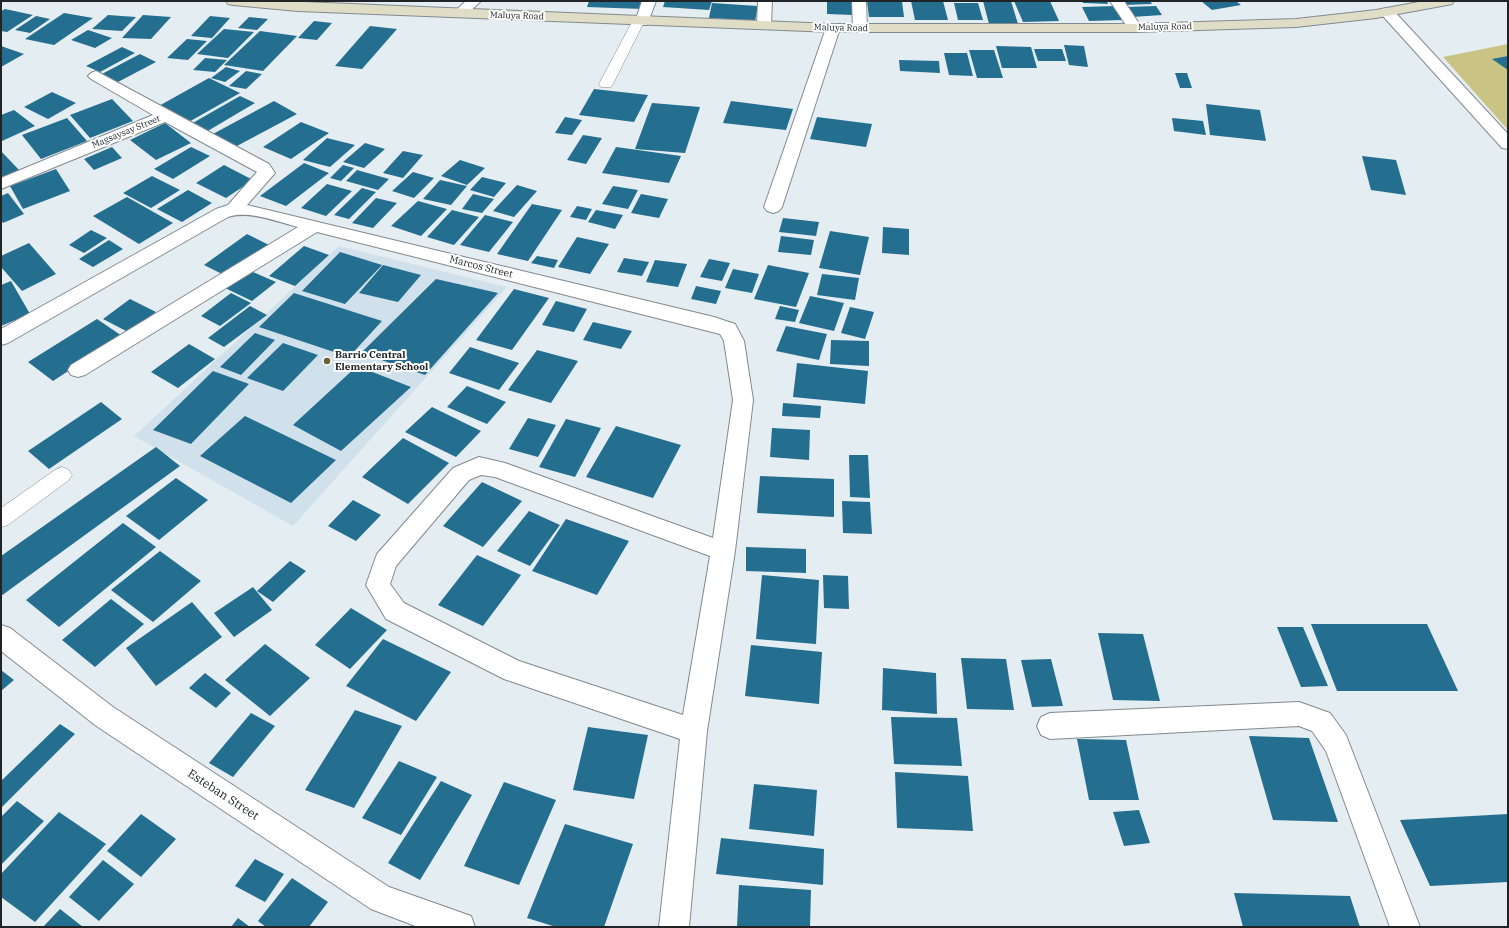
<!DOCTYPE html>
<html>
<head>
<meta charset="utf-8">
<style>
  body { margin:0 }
  #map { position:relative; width:1509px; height:928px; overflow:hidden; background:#e4edf2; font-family:"IBM Plex Serif",serif }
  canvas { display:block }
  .frame { position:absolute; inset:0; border:2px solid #212426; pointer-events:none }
</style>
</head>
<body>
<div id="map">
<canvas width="1509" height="928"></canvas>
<div class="frame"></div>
</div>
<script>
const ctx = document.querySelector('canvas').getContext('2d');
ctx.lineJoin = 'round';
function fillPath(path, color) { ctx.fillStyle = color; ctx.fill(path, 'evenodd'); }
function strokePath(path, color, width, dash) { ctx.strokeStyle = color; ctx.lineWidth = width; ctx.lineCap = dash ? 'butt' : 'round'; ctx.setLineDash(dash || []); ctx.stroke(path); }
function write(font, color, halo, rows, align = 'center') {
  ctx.font = font + ' "IBM Plex Serif",serif'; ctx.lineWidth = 4; ctx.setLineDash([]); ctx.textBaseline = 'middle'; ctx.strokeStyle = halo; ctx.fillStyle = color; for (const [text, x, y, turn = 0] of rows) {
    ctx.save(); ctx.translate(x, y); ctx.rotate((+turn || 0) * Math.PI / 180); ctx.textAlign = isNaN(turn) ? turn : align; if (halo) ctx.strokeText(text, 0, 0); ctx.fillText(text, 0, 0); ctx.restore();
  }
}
const built = new Path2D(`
  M 339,246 L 507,287 L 293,526 L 134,436 Z`);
const green = new Path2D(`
  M 1508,44 L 1508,130 L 1443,57 Z`);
const building = new Path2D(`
  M 589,1 L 645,1 L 643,9 L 587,7 Z
  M 665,1 L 712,1 L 709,10 L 663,7 Z
  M 827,1 L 853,1 L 853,15 L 827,14 Z
  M 867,1 L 902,1 L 904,17 L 869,17 Z
  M 911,1 L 943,1 L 948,20 L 915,20 Z
  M 983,1 L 1011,1 L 1018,24 L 989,24 Z
  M 1014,1 L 1050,1 L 1059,21 L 1023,22 Z
  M 1082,1 L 1107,1 L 1108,4 L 1083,3 Z
  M 1121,1 L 1150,1 L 1152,4 L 1123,5 Z
  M 1201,1 L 1236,1 L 1241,5 L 1212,10 Z
  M 712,3 L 758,6 L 755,21 L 709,18 Z
  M 954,3 L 978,3 L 983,20 L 958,20 Z
  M 1115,6 L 1122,20 L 1089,21 L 1082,7 Z
  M 1156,6 L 1162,15 L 1132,17 L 1126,7 Z
  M 5,9 L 33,15 L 7,32 L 1,31 L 1,11 Z
  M 64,13 L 93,18 L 54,45 L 25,39 Z
  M 108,15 L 136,17 L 122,31 L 92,29 Z
  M 143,15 L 171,17 L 151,39 L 122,38 Z
  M 36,16 L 50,19 L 30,33 L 15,30 Z
  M 210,16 L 230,18 L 212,38 L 191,36 Z
  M 249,17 L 268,19 L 257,30 L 238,28 Z
  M 314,21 L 332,23 L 317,40 L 298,38 Z
  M 370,26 L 397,29 L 362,69 L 335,66 Z
  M 224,29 L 254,32 L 228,58 L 197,54 Z
  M 88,30 L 112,38 L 95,48 L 71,40 Z
  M 260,31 L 297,36 L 263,71 L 224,65 Z
  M 187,39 L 207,41 L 188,60 L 167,58 Z
  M 1064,45 L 1084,46 L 1088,67 L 1069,65 Z
  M 1,46 L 24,54 L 1,67 Z
  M 996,46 L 1031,47 L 1037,68 L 1002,68 Z
  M 122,47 L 135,53 L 100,72 L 86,66 Z
  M 1034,49 L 1062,49 L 1066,61 L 1038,61 Z
  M 969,50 L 994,50 L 1003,78 L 977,78 Z
  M 944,53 L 967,53 L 973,76 L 949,75 Z
  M 140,54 L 156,62 L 116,83 L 100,75 Z
  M 1508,56 L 1508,70 L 1492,59 Z
  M 205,58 L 227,60 L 215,72 L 193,70 Z
  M 899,60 L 939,61 L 940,73 L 900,71 Z
  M 226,67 L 240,71 L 225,82 L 211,78 Z
  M 246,71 L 262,74 L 246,89 L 229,86 Z
  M 1175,73 L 1187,73 L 1192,88 L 1180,88 Z
  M 209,78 L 240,93 L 187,123 L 157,107 Z
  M 594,89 L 648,95 L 634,122 L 579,115 Z
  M 52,92 L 76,103 L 48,119 L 24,107 Z
  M 240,96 L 255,103 L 206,132 L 191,124 Z
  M 112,99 L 133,121 L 90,138 L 70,115 Z
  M 274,101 L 297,114 L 235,147 L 213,134 Z
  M 731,101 L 793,109 L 786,130 L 723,123 Z
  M 652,103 L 700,107 L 685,153 L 635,149 Z
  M 1206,104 L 1260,110 L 1266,141 L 1210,135 Z
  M 14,110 L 35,126 L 2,141 L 1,115 Z
  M 565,117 L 582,120 L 572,135 L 555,133 Z
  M 817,117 L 872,124 L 866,147 L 810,139 Z
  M 67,118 L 87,141 L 41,159 L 22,135 Z
  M 1172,118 L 1203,121 L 1206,135 L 1174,131 Z
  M 301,122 L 329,133 L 291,159 L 263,147 Z
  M 165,123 L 191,143 L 156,160 L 130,140 Z
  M 583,135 L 602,138 L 586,164 L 567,160 Z
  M 327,138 L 355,145 L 330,167 L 303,160 Z
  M 365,143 L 385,149 L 364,168 L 343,162 Z
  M 112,147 L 122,158 L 94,170 L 84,159 Z
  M 191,147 L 210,156 L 173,179 L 154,169 Z
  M 616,147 L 681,156 L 669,183 L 602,173 Z
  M 1,151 L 19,170 L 1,178 Z
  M 403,151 L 423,155 L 403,178 L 383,173 Z
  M 1362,156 L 1396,160 L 1406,195 L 1371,190 Z
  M 460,160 L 485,168 L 467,185 L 441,176 Z
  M 304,163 L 329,173 L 286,206 L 260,196 Z
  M 224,165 L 253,180 L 226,198 L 196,183 Z
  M 343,165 L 354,168 L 341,181 L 330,178 Z
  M 56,169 L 70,191 L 23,209 L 10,186 Z
  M 357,170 L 389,179 L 378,190 L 346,181 Z
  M 413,172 L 434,178 L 414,198 L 392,191 Z
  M 152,176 L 180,190 L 151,208 L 123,193 Z
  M 482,177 L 506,183 L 494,197 L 470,190 Z
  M 440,180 L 467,186 L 451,205 L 423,199 Z
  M 327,184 L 352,191 L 326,216 L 301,208 Z
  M 517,185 L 537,191 L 514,217 L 493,211 Z
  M 613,186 L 638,190 L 628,209 L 602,204 Z
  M 362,188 L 376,192 L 349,219 L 334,215 Z
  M 188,190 L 212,203 L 182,222 L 157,209 Z
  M 8,193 L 24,214 L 3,223 L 1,220 L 1,196 Z
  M 473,194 L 494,199 L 482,213 L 462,209 Z
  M 641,194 L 668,199 L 659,218 L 631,213 Z
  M 127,197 L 173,223 L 139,244 L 93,216 Z
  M 376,198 L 397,203 L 373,228 L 352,223 Z
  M 418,201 L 447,209 L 421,236 L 391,226 Z
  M 532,204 L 562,210 L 528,261 L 497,254 Z
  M 577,206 L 592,209 L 586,220 L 570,217 Z
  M 452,210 L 479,217 L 454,245 L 427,237 Z
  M 596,210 L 623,215 L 615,229 L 588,222 Z
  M 485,215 L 513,222 L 489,252 L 460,245 Z
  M 783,218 L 819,222 L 816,236 L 779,232 Z
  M 883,227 L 909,229 L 909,255 L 882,253 Z
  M 91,230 L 107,238 L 84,253 L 69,245 Z
  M 830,231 L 869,237 L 860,275 L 819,268 Z
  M 247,234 L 269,245 L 226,276 L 204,265 Z
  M 781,236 L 814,240 L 811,255 L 778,252 Z
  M 577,237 L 609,244 L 590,274 L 558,267 Z
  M 109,240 L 123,249 L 93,267 L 79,259 Z
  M 29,243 L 56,274 L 22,291 L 1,267 L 1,256 Z
  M 304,246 L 329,255 L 295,286 L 269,276 Z
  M 340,252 L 382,265 L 345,304 L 302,291 Z
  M 537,256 L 558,260 L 554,268 L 531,263 Z
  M 624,258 L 649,262 L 642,276 L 617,272 Z
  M 709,259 L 730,263 L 722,281 L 700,277 Z
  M 655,260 L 687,264 L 678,287 L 646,282 Z
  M 383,265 L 421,275 L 398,302 L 359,293 Z
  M 768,265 L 809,273 L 796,307 L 754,299 Z
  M 246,269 L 276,282 L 252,301 L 223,287 Z
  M 733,269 L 759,274 L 752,293 L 725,288 Z
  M 822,274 L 859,278 L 855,300 L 817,295 Z
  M 436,279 L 498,293 L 425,375 L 361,353 Z
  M 11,281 L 30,314 L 1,326 L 1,285 Z
  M 696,286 L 721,291 L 716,304 L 691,299 Z
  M 514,289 L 549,298 L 512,350 L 476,340 Z
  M 231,293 L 251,303 L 220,326 L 201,316 Z
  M 294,293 L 382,321 L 349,357 L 259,327 Z
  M 810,296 L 844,303 L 834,331 L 799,323 Z
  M 130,299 L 156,312 L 128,332 L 103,319 Z
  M 556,301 L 587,309 L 574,332 L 542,325 Z
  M 250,306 L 267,315 L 224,347 L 208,338 Z
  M 780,306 L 799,310 L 795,322 L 775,319 Z
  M 850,307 L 874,312 L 865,339 L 841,333 Z
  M 97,319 L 122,336 L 53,381 L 28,362 Z
  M 593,322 L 632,331 L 621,349 L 583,340 Z
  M 786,326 L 827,334 L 819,360 L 776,351 Z
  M 255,333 L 275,340 L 241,375 L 220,367 Z
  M 831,340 L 869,341 L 869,366 L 830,364 Z
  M 283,343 L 318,355 L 283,391 L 247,378 Z
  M 189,344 L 215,359 L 178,388 L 151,372 Z
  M 470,347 L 519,363 L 499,390 L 449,373 Z
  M 537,350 L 578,361 L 551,403 L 508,390 Z
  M 797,363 L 868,371 L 865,404 L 793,397 Z
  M 357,366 L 411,387 L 341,451 L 293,425 Z
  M 213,371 L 249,384 L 191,444 L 153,430 Z
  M 467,386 L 506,402 L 487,424 L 447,407 Z
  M 101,402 L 122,419 L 49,469 L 28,451 Z
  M 783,403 L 821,406 L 820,418 L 782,416 Z
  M 432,407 L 481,431 L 456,457 L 405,432 Z
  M 245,416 L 336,460 L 291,503 L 200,456 Z
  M 528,418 L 556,425 L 538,457 L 509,449 Z
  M 566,419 L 601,428 L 575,477 L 539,467 Z
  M 616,426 L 681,445 L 653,498 L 586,477 Z
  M 772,428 L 810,430 L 809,460 L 770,457 Z
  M 403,438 L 449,463 L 408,504 L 362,477 Z
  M 156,447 L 180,466 L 1,596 L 1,556 Z
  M 849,455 L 868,455 L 870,498 L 850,497 Z
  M 760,476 L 834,479 L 834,517 L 757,513 Z
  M 176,478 L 208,500 L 159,540 L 126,516 Z
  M 482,482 L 522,501 L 483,547 L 443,526 Z
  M 353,500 L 381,515 L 356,541 L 328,526 Z
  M 842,501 L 870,502 L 872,534 L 843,533 Z
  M 529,511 L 560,525 L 530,566 L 497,551 Z
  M 566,519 L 629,541 L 597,595 L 532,571 Z
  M 123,523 L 156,547 L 59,627 L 26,600 Z
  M 746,547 L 806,549 L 806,573 L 746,571 Z
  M 160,551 L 201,581 L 153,622 L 111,590 Z
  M 477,555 L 521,575 L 483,626 L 438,605 Z
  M 290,561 L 306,571 L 273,602 L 257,591 Z
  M 762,575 L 819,580 L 816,644 L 756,639 Z
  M 823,575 L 848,576 L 849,609 L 824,608 Z
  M 253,587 L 272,610 L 234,637 L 214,613 Z
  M 111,599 L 144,624 L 95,667 L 62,640 Z
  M 192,602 L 222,637 L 156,686 L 126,648 Z
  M 351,608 L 387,630 L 350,669 L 315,645 Z
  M 1311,624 L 1427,624 L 1458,691 L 1337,691 Z
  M 1277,627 L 1303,627 L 1328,686 L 1301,687 Z
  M 1098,633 L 1143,634 L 1160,701 L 1113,700 Z
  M 383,639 L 451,672 L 416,721 L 346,686 Z
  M 265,644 L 310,678 L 270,716 L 225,680 Z
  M 751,645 L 822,652 L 819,704 L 745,696 Z
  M 961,658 L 1006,659 L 1014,710 L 967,709 Z
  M 1051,659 L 1063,706 L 1032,707 L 1021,660 Z
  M 883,668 L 936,673 L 937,714 L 882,710 Z
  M 1,670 L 14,680 L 1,691 Z
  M 205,673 L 231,693 L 216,708 L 189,688 Z
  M 355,710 L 402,726 L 354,808 L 305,790 Z
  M 251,713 L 275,726 L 233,777 L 209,763 Z
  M 891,717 L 957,718 L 962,766 L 894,764 Z
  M 60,724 L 75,734 L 1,808 L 1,781 Z
  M 588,727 L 648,735 L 634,799 L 573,790 Z
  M 1249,736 L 1309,738 L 1338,822 L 1273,820 Z
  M 1077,739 L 1126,740 L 1139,800 L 1089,800 Z
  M 399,761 L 437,777 L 401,835 L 362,818 Z
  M 895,772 L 968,776 L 973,831 L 897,828 Z
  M 441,781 L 472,795 L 420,880 L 388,863 Z
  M 504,782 L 556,800 L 519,885 L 464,866 Z
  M 754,784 L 817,790 L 814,836 L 749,829 Z
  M 17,801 L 44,821 L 1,865 L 1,817 Z
  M 1139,810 L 1150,843 L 1124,846 L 1113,812 Z
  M 59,812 L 106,844 L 35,922 L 1,897 L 1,874 Z
  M 141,814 L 176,839 L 141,877 L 107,851 Z
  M 1508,814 L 1508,882 L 1430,886 L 1400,820 Z
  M 565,824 L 633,844 L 604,927 L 556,927 L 527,918 Z
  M 721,838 L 824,849 L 823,885 L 716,874 Z
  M 255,859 L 284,874 L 265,902 L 235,886 Z
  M 103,860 L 134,884 L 99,921 L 69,897 Z
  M 292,878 L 328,902 L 309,927 L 266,927 L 258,921 Z
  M 739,885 L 811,890 L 810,927 L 737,927 Z
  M 1234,893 L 1350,896 L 1360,927 L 1243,927 Z
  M 60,909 L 83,927 L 43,927 Z
  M 238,918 L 250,927 L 231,927 Z`);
const lane = new Path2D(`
  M 638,18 L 644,22 L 613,84 L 611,87 L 601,87 L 599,84 L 632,22 Z
  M 62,467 L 69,470 L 72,475 L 69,480 L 8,525 L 1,527 L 1,508 L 55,470 Z`);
const street = new Path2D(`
  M 466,1 L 481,1 L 464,17 L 454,17 L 452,14 Z
  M 642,1 L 656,1 L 647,25 L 637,25 L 635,22 Z
  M 758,1 L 772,1 L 771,25 L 769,28 L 759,28 L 757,25 Z
  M 852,1 L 866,1 L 867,28 L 865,31 L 855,31 L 853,28 Z
  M 1110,1 L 1124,1 L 1142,28 L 1140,31 L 1130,31 Z
  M 1387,8 L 1392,9 L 1508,134 L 1508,149 L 1502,148 L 1382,15 L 1380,12 L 1382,9 Z
  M 833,24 L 838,25 L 840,28 L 782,207 L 779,211 L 773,213 L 767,211 L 764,207 L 826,28 L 828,25 Z
  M 96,71 L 269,164 L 275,173 L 247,205 L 714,317 L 735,324 L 744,341 L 753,400 L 735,551 L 707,731 L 689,927 L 659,927 L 680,739 L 504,679 L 386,619 L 366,585 L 377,554 L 453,468 L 479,457 L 505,463 L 713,538 L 733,400 L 724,341 L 720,334 L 317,232 L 85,375 L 78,377 L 71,375 L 68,370 L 71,365 L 298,227 C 277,222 249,210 228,217 L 8,343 L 1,345 L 1,329 L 216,209 L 228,205 L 257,172 L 165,122 L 1,189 L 1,178 L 153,115 L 91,79 L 88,76 L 91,73 ZM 481,475 L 495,477 L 710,556 L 683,715 L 519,661 L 404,603 L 390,584 L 396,566 L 469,480 Z
  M 1,625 L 10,628 L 113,707 L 389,887 L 471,916 L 475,927 L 418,927 L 371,909 L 95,725 L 1,651 Z
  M 1299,702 L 1330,713 L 1346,735 L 1420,927 L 1390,927 L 1326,751 L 1312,731 L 1299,726 L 1050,739 L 1041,735 L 1037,726 L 1041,717 L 1050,713 Z`);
const secondary = new Path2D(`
  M 226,1 L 279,1 L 833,24 L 1135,24 L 1296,19 L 1376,10 L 1424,1 L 1454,1 L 1452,4 L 1447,5 L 1376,18 L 1296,27 L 1135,32 L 833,32 L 298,11 L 233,5 L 228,4 Z`);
const markers = [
  [327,361,4,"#67622f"]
];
const farStreetnames = [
  ["Maluya Road",517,16,2],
  ["Maluya Road",1165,27,-1],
  ["Maluya Road",841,28,1],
  ["Magsaysay Street",126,132,-22]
];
const streetNames = [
  ["Marcos Street",481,267,14]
];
const poiNames = [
  ["Barrio Central",335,355],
  ["Elementary School",335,367]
];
const nearStreetnames = [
  ["Esteban Street",223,795,33]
];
fillPath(built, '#d1e1eb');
fillPath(green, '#cac484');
fillPath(building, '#246e8f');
strokePath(lane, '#828a8f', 1);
strokePath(street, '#828a8f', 2);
strokePath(secondary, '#828a8f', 2);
fillPath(lane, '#fff');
fillPath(street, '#fff');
fillPath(secondary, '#e0ddc7');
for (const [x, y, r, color] of markers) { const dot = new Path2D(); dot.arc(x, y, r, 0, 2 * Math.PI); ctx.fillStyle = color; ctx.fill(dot); strokePath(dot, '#fff', 1.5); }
write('9px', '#212426', '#fff', farStreetnames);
write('10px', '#212426', '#fff', streetNames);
write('bold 10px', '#212426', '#fff', poiNames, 'left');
write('12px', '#212426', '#fff', nearStreetnames);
</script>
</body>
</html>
